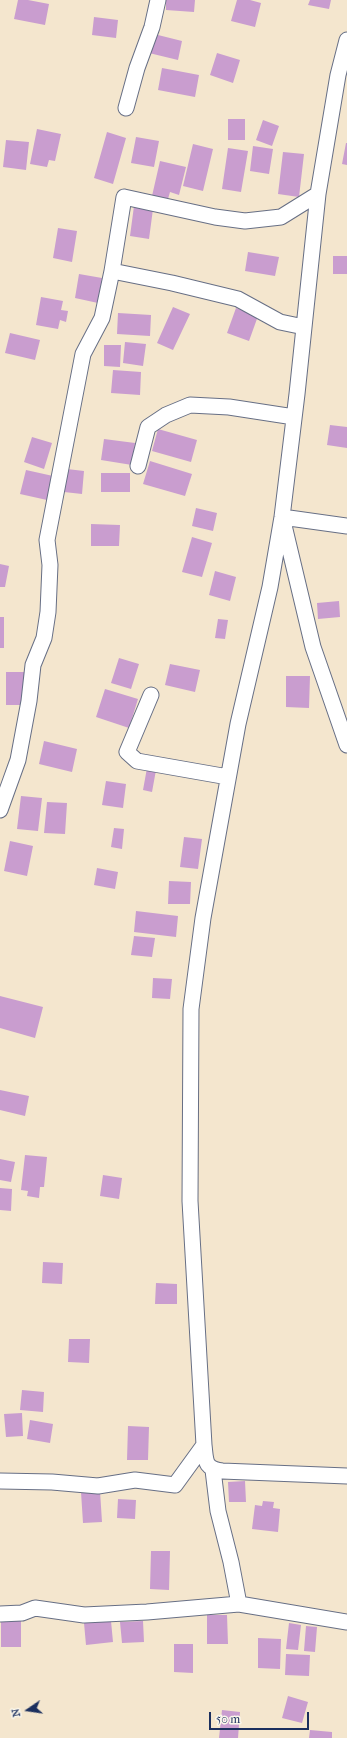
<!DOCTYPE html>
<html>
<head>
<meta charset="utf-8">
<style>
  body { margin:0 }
  #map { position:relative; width:347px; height:1738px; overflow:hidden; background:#f4e6ce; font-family:"IM FELL French Canon",serif }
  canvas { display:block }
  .north { position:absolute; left:8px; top:1690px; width:40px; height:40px; -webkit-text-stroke:3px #fbf7ec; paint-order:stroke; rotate:257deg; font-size:11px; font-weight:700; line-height:16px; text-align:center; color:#1b2f5e }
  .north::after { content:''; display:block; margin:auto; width:14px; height:18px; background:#1b2f5e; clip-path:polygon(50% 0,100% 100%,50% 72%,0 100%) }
  .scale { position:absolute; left:209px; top:1712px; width:100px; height:18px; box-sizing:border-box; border:2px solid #1b2f5e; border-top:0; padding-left:5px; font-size:12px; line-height:14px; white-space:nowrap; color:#1b2f5e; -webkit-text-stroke:3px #fbf7ec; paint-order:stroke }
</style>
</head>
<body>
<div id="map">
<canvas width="347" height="1738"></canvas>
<div class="north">N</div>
<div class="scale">50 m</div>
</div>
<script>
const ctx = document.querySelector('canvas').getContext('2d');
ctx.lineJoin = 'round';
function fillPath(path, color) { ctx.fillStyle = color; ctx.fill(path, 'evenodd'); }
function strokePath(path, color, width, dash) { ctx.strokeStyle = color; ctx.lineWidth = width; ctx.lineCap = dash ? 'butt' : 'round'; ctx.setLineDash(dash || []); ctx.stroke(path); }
const building = new Path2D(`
  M 18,0 L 28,0 L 49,4 L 45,25 L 14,19 Z
  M 166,0 L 195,0 L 194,12 L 166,10 Z
  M 237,0 L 250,0 L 261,3 L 255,27 L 231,21 Z
  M 310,0 L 331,0 L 329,9 L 308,5 Z
  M 94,17 L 118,20 L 116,38 L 92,35 Z
  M 154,34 L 182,41 L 178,60 L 149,53 Z
  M 217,53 L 240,60 L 233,83 L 210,75 Z
  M 162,68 L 199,75 L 195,97 L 158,90 Z
  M 228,119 L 245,119 L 245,140 L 228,140 Z
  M 263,120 L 279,126 L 272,146 L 256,140 Z
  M 37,129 L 61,134 L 55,161 L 49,160 L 47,167 L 30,164 Z
  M 107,132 L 126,138 L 113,184 L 94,178 Z
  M 136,137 L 159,141 L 154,167 L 131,163 Z
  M 6,140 L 29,142 L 26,170 L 3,167 Z
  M 346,143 L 347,143 L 347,165 L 342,164 Z
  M 193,144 L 213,149 L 203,191 L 183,186 Z
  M 253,146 L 273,149 L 269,174 L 250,171 Z
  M 228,148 L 248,151 L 241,192 L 222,189 Z
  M 283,152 L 304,154 L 299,197 L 278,194 Z
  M 160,161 L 186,167 L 179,195 L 170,192 L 168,199 L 152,196 Z
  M 134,206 L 153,209 L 149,239 L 130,236 Z
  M 58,228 L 77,231 L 72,262 L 53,258 Z
  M 248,252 L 279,257 L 275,276 L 245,271 Z
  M 333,256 L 347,256 L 347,274 L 333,274 Z
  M 79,274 L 102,278 L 98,303 L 75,298 Z
  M 41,297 L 63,301 L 61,310 L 68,311 L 66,322 L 60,320 L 58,329 L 36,325 Z
  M 173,307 L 190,314 L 173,350 L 157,343 Z
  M 236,308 L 258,316 L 249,341 L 227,333 Z
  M 118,313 L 151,315 L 150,336 L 117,334 Z
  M 10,333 L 40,340 L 35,360 L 5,353 Z
  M 125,342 L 146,344 L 143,366 L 123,363 Z
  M 104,345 L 121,345 L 120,367 L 104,366 Z
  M 113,370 L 141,372 L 140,395 L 111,393 Z
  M 330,425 L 347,427 L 347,448 L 327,445 Z
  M 158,429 L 197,440 L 191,462 L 152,451 Z
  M 32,437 L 52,443 L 44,469 L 24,462 Z
  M 104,439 L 135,443 L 132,465 L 101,460 Z
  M 150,461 L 192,474 L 185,496 L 143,484 Z
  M 67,469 L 84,471 L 82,494 L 64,492 Z
  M 26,470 L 53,476 L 47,500 L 20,494 Z
  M 101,473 L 130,473 L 130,492 L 101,492 Z
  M 196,508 L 217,513 L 213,531 L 192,526 Z
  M 91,524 L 120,525 L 119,546 L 91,546 Z
  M 192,537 L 212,543 L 202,577 L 182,572 Z
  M 0,564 L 9,566 L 5,587 L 0,587 Z
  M 215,571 L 236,577 L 230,601 L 209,595 Z
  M 339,601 L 340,617 L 318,619 L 317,603 Z
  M 0,617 L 4,617 L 4,648 L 0,648 Z
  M 218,619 L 228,620 L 225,639 L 215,638 Z
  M 119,658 L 139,664 L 131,689 L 111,683 Z
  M 170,664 L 200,670 L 195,692 L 165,685 Z
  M 6,672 L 24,672 L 24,705 L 6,705 Z
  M 286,676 L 310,676 L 309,708 L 286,707 Z
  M 105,689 L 138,699 L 129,728 L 96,717 Z
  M 44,741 L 77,749 L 72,772 L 39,764 Z
  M 147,768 L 156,770 L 152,792 L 143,790 Z
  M 106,781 L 126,784 L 123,808 L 102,805 Z
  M 21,796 L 42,798 L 38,831 L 17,829 Z
  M 47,802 L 67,803 L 65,834 L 44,833 Z
  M 114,828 L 124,829 L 122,849 L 111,847 Z
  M 184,837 L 202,839 L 198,869 L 180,867 Z
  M 10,841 L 33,846 L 27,876 L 4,871 Z
  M 97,868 L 118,872 L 115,889 L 94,885 Z
  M 169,881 L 191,882 L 190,904 L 168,904 Z
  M 136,911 L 178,916 L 176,937 L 134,932 Z
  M 134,936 L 155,938 L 152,957 L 131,955 Z
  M 153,978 L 172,979 L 170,999 L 152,998 Z
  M 0,996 L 43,1007 L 35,1038 L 0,1028 Z
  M 0,1090 L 29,1096 L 25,1116 L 0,1110 Z
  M 25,1155 L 47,1157 L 44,1187 L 40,1187 L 39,1198 L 27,1196 L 28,1191 L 21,1190 Z
  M 0,1159 L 15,1162 L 11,1182 L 0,1180 Z
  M 103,1175 L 122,1178 L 119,1199 L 100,1196 Z
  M 0,1188 L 12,1189 L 11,1211 L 0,1210 Z
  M 43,1262 L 63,1263 L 62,1284 L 42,1283 Z
  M 156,1283 L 177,1284 L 177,1304 L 155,1304 Z
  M 69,1339 L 90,1339 L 89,1363 L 68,1362 Z
  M 22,1390 L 44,1392 L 43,1412 L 20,1410 Z
  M 22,1413 L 23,1436 L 6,1437 L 4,1414 Z
  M 30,1420 L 53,1424 L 50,1443 L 27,1439 Z
  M 128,1426 L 149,1427 L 148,1460 L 127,1460 Z
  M 245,1481 L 246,1502 L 229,1502 L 228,1482 Z
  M 100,1491 L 102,1522 L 83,1523 L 81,1492 Z
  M 118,1499 L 136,1500 L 135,1519 L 117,1518 Z
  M 263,1501 L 274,1502 L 273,1508 L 280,1509 L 278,1532 L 252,1529 L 255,1505 L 262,1506 Z
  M 151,1551 L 170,1551 L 169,1590 L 150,1589 Z
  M 207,1615 L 227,1615 L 228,1644 L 207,1644 Z
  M 1,1618 L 21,1619 L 21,1647 L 1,1647 Z
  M 111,1621 L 113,1642 L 86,1645 L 84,1623 Z
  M 143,1621 L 144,1642 L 122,1643 L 120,1622 Z
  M 289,1623 L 301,1625 L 298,1650 L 286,1649 Z
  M 306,1626 L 317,1627 L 315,1652 L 304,1651 Z
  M 258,1638 L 281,1639 L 280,1669 L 258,1668 Z
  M 174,1644 L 193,1644 L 193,1673 L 174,1672 Z
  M 286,1654 L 310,1655 L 309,1676 L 285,1675 Z
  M 288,1696 L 308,1702 L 302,1723 L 282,1718 Z
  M 222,1710 L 240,1712 L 238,1738 L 219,1738 Z
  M 310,1730 L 332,1732 L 332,1738 L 309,1738 Z`);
const minor = new Path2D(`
  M 347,40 L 338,75 L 318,194 L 297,394 L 282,517 L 270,587 L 238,724 L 203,918 L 191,1009 L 190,1201 L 204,1445 C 206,1461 204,1468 222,1471 L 347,1476
  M 126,108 L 137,68 L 152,27 L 158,0
  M 304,327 L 280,322 L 238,299 L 172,283 L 112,271 L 124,197 L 215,217 L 245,221 L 281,217 L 318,194
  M 138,466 L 148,427 L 166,415 L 190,405 L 229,407 L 294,417
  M 347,526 L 282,517 L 313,647 L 347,745
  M 151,695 L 127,752 L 137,761 L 228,777
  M 0,810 L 18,760 L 29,701 L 33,665 L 44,638 L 48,612 L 50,565 L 47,540 L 83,354 L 102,318 L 112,271
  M 213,1470 L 218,1511 L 231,1562 L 239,1604
  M 0,1481 L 52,1482 L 98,1486 L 135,1480 L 175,1485 L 204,1445
  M 0,1614 L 22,1613 L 35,1608 L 84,1615 L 147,1612 L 239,1604 L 347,1622`);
fillPath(building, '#c99dcf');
strokePath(minor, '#676f85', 17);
strokePath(minor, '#fff', 15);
</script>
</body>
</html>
